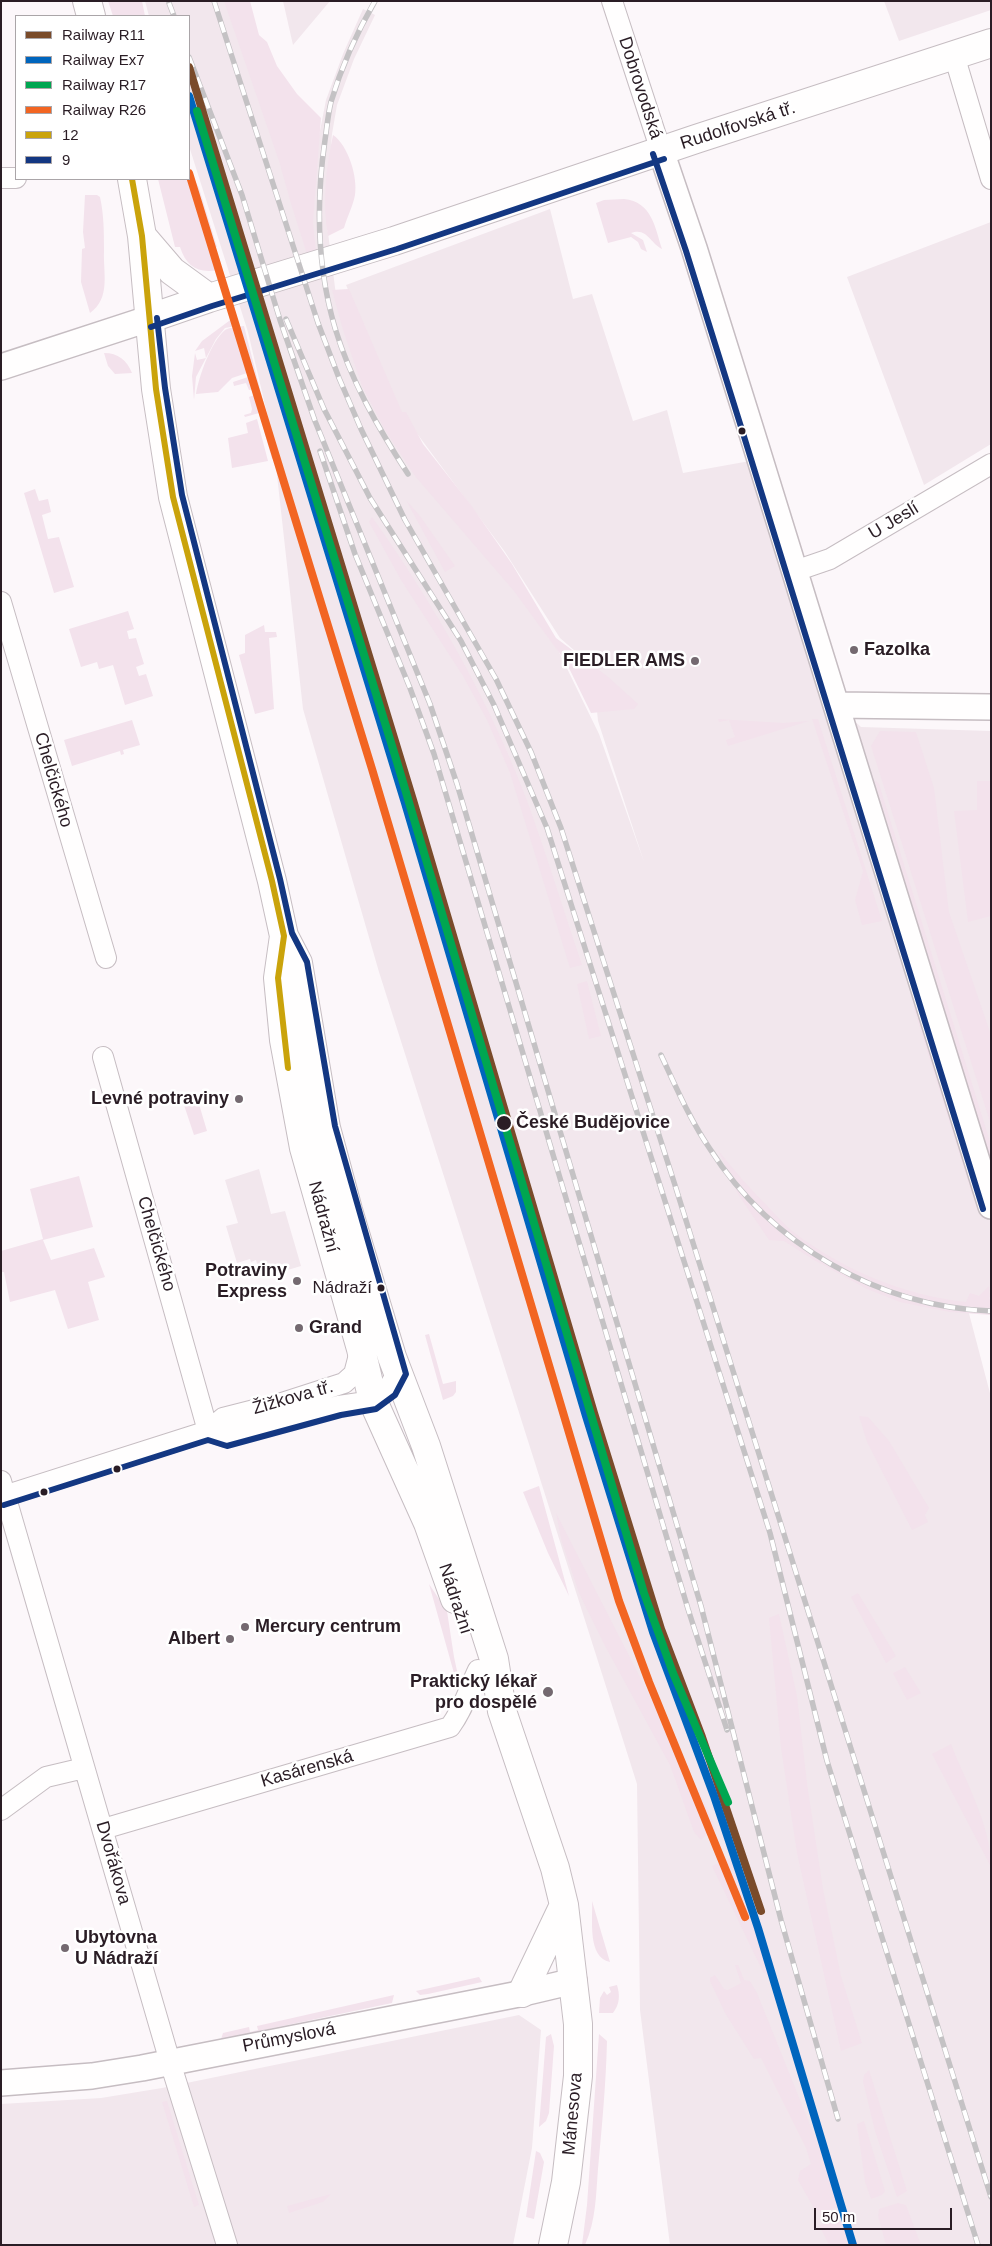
<!DOCTYPE html>
<html>
<head>
<meta charset="utf-8">
<style>
  body { margin:0 }
  #map { position:relative; width:992px; height:2246px; overflow:hidden; background:#fcf7fa; font-family:Helvetica,sans-serif }
  canvas { display:block }
  .frame { position:absolute; inset:0; border:2px solid #2a1d25; pointer-events:none }
  .legend { position:absolute; left:15px; top:15px; width:175px; height:165px; box-sizing:border-box; background:#fff; border:1px solid #aaa5a8; margin:0; padding:6px 9px; list-style:none; font-size:15px; color:#2a1d25 }
  .legend li { display:flex; align-items:center; gap:10px; height:25px }
  .legend b { width:25px; border:1px solid #aaa5a8 }
  .scale { position:absolute; left:814px; top:2208px; width:138px; height:22px; box-sizing:border-box; border:2px solid #2a1d25; border-top:0; padding-left:6px; font-size:15px; line-height:18px; white-space:nowrap; color:#2a1d25; -webkit-text-stroke:4px #fff; paint-order:stroke }
</style>
</head>
<body>
<div id="map">
<canvas width="992" height="2246"></canvas>
<div class="frame"></div>
<ul class="legend">
<li><b style="height:6px;background:#7a4b2a"></b>Railway R11</li>
<li><b style="height:6px;background:#0065bd"></b>Railway Ex7</li>
<li><b style="height:6px;background:#00a651"></b>Railway R17</li>
<li><b style="height:6px;background:#f26522"></b>Railway R26</li>
<li><b style="height:6px;background:#caa30b"></b>12</li>
<li><b style="height:6px;background:#133782"></b>9</li>
</ul>
<div class="scale">50 m</div>
</div>
<script>
const ctx = document.querySelector('canvas').getContext('2d');
ctx.lineJoin = 'round';
function fillPath(path, color) { ctx.fillStyle = color; ctx.fill(path, 'evenodd'); }
function strokePath(path, color, width, dash) { ctx.strokeStyle = color; ctx.lineWidth = width; ctx.lineCap = dash ? 'butt' : 'round'; ctx.setLineDash(dash || []); ctx.stroke(path); }
function write(font, color, halo, rows, align = 'center') {
  ctx.font = font + ' Helvetica,sans-serif'; ctx.lineWidth = 5; ctx.setLineDash([]); ctx.textBaseline = 'middle'; ctx.strokeStyle = halo; ctx.fillStyle = color; for (const [text, x, y, turn = 0] of rows) {
    ctx.save(); ctx.translate(x, y); ctx.rotate((+turn || 0) * Math.PI / 180); ctx.textAlign = isNaN(turn) ? turn : align; if (halo) ctx.strokeText(text, 0, 0); ctx.fillText(text, 0, 0); ctx.restore();
  }
}
const built = new Path2D(`
  M 145,1 L 236,1 L 311,177 L 326,100 L 343,54 L 363,9 L 375,15 L 354,59 L 337,105 L 332,134 L 328,183 L 327,225 L 337,303 L 357,365 L 558,650 L 599,734 L 644,862 L 598,721 L 597,711 L 635,703 L 560,638 L 505,552 L 401,412 L 346,285 L 550,209 L 573,299 L 592,294 L 633,421 L 667,410 L 683,473 L 761,459 L 837,705 L 861,727 L 991,731 L 991,1297 L 966,1302 L 991,1397 L 991,2245 L 670,2245 L 640,2010 L 637,1784 L 379,972 L 303,709 L 273,439 L 248,332 L 189,146 L 189,16 L 149,16 Z
  M 283,1 L 330,1 L 293,45 Z
  M 884,1 L 991,1 L 991,10 L 899,41 Z
  M 991,222 L 991,444 L 924,485 L 847,277 Z
  M 259,1169 L 271,1214 L 285,1211 L 301,1266 L 261,1278 L 256,1260 L 251,1262 L 250,1259 L 237,1263 L 226,1226 L 238,1223 L 225,1180 Z
  M 519,2015 L 541,2030 L 532,2148 L 513,2245 L 1,2245 L 1,2104 L 101,2098 L 162,2088 Z`);
const green = new Path2D(`
  M 108,1 L 142,1 L 145,16 L 113,16 Z
  M 224,1 L 250,1 L 259,35 L 267,42 L 277,66 L 297,94 L 321,118 L 313,222 L 318,272 L 313,273 L 292,207 L 279,161 Z
  M 333,135 C 348,145 358,177 355,195 C 353,206 347,217 344,228 L 328,236 C 322,202 326,167 333,135 Z
  M 189,169 L 199,188 L 217,247 L 211,249 L 218,270 C 198,274 186,266 180,247 L 175,247 L 158,179 L 189,179 Z
  M 85,195 L 97,195 L 100,197 C 104,215 104,233 104,251 C 103,273 111,298 90,313 L 81,282 L 82,249 L 85,248 L 83,232 Z
  M 624,199 C 652,202 655,227 662,249 C 650,243 647,227 631,233 L 643,240 L 647,252 L 641,249 L 638,242 L 631,237 L 608,243 L 596,203 L 604,200 Z
  M 349,289 L 402,412 L 406,412 L 423,444 L 471,505 L 512,564 L 556,638 L 607,676 L 638,704 L 634,709 L 591,713 L 566,662 L 514,591 L 415,476 L 385,430 L 362,386 L 343,330 L 332,290 Z
  M 233,318 L 236,326 L 225,328 L 216,339 L 196,377 L 194,400 L 192,376 L 195,353 L 197,360 L 206,358 L 204,348 L 195,351 L 202,341 Z
  M 244,326 L 273,440 L 275,459 L 272,459 L 259,413 L 245,417 L 244,415 L 251,413 L 252,409 L 249,397 L 257,394 L 255,389 L 249,390 L 246,383 L 234,386 L 233,382 L 248,377 L 247,373 L 232,378 L 218,392 L 196,394 C 199,376 211,342 225,330 C 230,327 239,327 244,326 Z
  M 104,353 C 118,353 127,360 132,373 L 115,374 L 108,366 Z
  M 257,419 L 268,461 L 232,468 L 228,438 L 248,433 L 246,423 Z
  M 35,489 L 39,501 L 48,499 L 51,512 L 42,515 L 48,539 L 59,537 L 74,587 L 54,593 L 24,493 Z
  M 406,500 L 420,516 L 455,566 L 445,572 Z
  M 372,517 C 434,604 492,705 529,806 C 548,859 564,912 582,965 L 570,968 L 510,773 L 487,720 L 463,676 L 401,580 L 369,522 Z
  M 128,611 L 134,629 L 127,631 L 129,639 L 136,638 L 144,664 L 136,667 L 139,676 L 146,674 L 153,696 L 125,705 L 113,665 L 99,669 L 97,662 L 81,667 L 69,629 Z
  M 264,625 L 265,632 L 276,632 L 277,637 L 269,638 L 274,709 L 255,714 L 239,655 L 245,653 L 245,635 Z
  M 718,719 L 784,723 L 809,721 L 728,746 L 726,740 L 735,737 L 729,720 L 719,722 Z
  M 812,719 L 818,719 L 882,921 L 862,925 L 855,900 L 863,871 Z
  M 132,720 L 140,745 L 123,750 L 124,754 L 121,755 L 120,751 L 72,766 L 64,740 Z
  M 880,731 L 916,732 L 934,788 L 949,912 L 991,1035 L 991,1125 L 871,746 Z
  M 874,779 L 879,784 L 991,1145 L 991,1162 Z
  M 977,781 L 991,781 L 991,916 L 968,922 L 954,811 L 977,810 Z
  M 587,981 L 601,1036 L 589,1039 L 577,984 Z
  M 913,1006 L 919,1010 L 974,1186 L 972,1194 Z
  M 196,1094 L 207,1131 L 194,1135 L 182,1099 Z
  M 718,1150 C 734,1171 752,1191 771,1210 C 778,1217 785,1225 792,1231 C 843,1270 903,1295 966,1302 L 970,1293 L 979,1296 L 989,1286 L 991,1315 L 950,1312 L 900,1302 L 867,1289 L 814,1260 L 784,1241 L 769,1240 L 738,1194 Z
  M 79,1176 L 93,1227 L 43,1240 L 51,1260 L 94,1248 L 105,1277 L 88,1282 L 99,1320 L 68,1329 L 55,1290 L 10,1302 L 4,1272 L 1,1272 L 1,1251 L 43,1239 L 30,1189 Z
  M 429,1334 L 443,1384 L 456,1381 L 456,1392 L 453,1396 L 443,1400 L 425,1335 Z
  M 859,1416 L 868,1417 L 889,1441 L 929,1508 L 925,1515 L 928,1522 L 912,1530 L 867,1442 Z
  M 539,1486 L 569,1596 L 548,1553 L 523,1492 Z
  M 556,1513 L 708,1810 L 717,1831 L 710,1831 L 701,1840 L 694,1832 L 670,1765 L 604,1644 L 579,1593 L 561,1539 Z
  M 429,1584 L 447,1611 L 454,1657 L 459,1680 L 459,1691 Z
  M 858,1593 L 896,1656 L 886,1663 L 851,1597 Z
  M 779,1614 L 797,1696 L 807,1783 L 823,1889 L 841,1976 L 862,2043 L 841,2051 L 797,1853 L 781,1748 L 769,1618 Z
  M 905,1667 L 921,1693 L 907,1700 L 893,1673 Z
  M 951,1744 C 966,1783 991,1825 991,1867 L 932,1754 Z
  M 731,1858 L 771,1977 L 763,1972 L 712,1866 Z
  M 592,1901 L 610,1962 C 587,1957 593,1920 592,1901 Z
  M 735,1965 L 738,1965 L 744,1980 L 750,1981 L 757,1993 L 821,2152 L 839,2207 L 826,2211 L 815,2210 L 798,2180 L 800,2171 L 811,2164 L 806,2148 L 761,2058 L 754,2059 L 725,2013 L 710,1981 L 710,1978 L 715,1975 L 724,1989 L 728,1990 L 741,1983 Z
  M 479,1977 L 482,1982 L 428,1994 L 420,1995 L 416,1991 Z
  M 617,1985 C 620,1995 620,2004 613,2013 L 599,2013 L 600,1998 L 604,1991 L 607,1995 L 611,1992 L 609,1987 Z
  M 394,1995 L 392,2003 L 221,2039 L 223,2033 L 249,2027 L 250,2032 L 258,2030 L 257,2026 Z
  M 551,2034 L 554,2046 L 549,2113 L 546,2121 L 539,2127 L 546,2037 Z
  M 599,2034 L 607,2041 C 606,2083 602,2126 598,2169 C 596,2194 596,2221 585,2245 L 582,2245 L 587,2205 Z
  M 869,2070 L 907,2191 L 897,2197 L 875,2131 L 863,2081 L 864,2075 Z
  M 167,2101 L 199,2205 L 194,2207 L 162,2102 Z
  M 864,2121 L 885,2191 L 882,2195 L 871,2199 L 865,2182 L 857,2124 Z
  M 536,2151 L 540,2153 L 544,2162 L 534,2219 L 526,2217 Z
  M 331,2194 L 323,2202 L 289,2213 L 287,2206 Z
  M 898,2203 L 906,2205 L 921,2245 L 886,2245 L 878,2216 L 879,2209 Z
  M 842,2221 L 849,2245 L 829,2245 L 819,2225 Z`);
const minor = new Path2D(`
  M 612,1 L 661,151
  M 954,55 L 991,179
  M 1,178 L 16,178
  M 795,571 L 830,559 L 991,464
  M 1,602 L 106,958
  M 103,1057 L 208,1431
  M 208,1431 L 226,1437 L 339,1406 L 373,1401 L 388,1389 L 397,1373
  M 1,1481 L 170,2062 L 227,2245
  M 1,1497 L 208,1431 L 223,1418 L 282,1403 L 344,1383 L 354,1374 L 360,1351
  M 1,1810 L 46,1777 L 84,1768
  M 103,1829 L 450,1727 C 464,1708 468,1691 478,1670`);
const tertiary = new Path2D(`
  M 661,151 L 694,248 L 750,427 L 991,1206
  M 1,367 L 148,319
  M 837,705 L 991,707
  M 1,2083 L 92,2076 L 142,2068 L 519,1994 L 574,1981`);
const secondary = new Path2D(`
  M 87,1 L 91,16
  M 132,179 L 142,236 L 156,389 L 173,497 L 272,881 L 284,936 L 298,963 L 326,1128 L 348,1210 L 392,1357 L 426,1446 L 494,1659 L 502,1711 L 555,1868 L 564,1905 L 578,2024 L 578,2076 L 566,2182 L 553,2245
  M 142,236 L 172,271 L 209,298
  M 148,319 L 209,298 L 394,241 L 696,139 L 991,43
  M 284,936 L 278,978 L 284,1040 L 304,1148 L 361,1349 L 373,1401 L 428,1523 L 455,1599
  M 522,1993 L 564,1905`);
const rail = new Path2D(`
  M 214,1 L 318,323 L 339,378 L 361,429 L 405,520 L 496,679 L 531,752 L 561,828 L 674,1182 L 991,2197
  M 375,1 C 357,32 341,68 331,102 C 328,114 327,127 325,140 C 316,202 317,267 335,328 C 351,381 378,428 408,474
  M 169,3 L 174,16
  M 189,57 L 242,195 L 280,320 L 315,421 L 430,704 L 457,784 L 701,1606 L 781,1920 L 838,2119
  M 286,319 L 324,409 L 354,467 L 370,498 L 461,641 L 494,705 L 547,828 L 770,1533 L 827,1761 L 978,2245
  M 320,451 L 355,554 L 410,688 L 434,754 L 688,1609 L 727,1730
  M 661,1055 C 676,1087 690,1120 710,1149 C 771,1244 878,1307 991,1311`);
const bus1 = new Path2D(`
  M 132,179 L 142,236 L 156,389 L 173,497 L 272,881 L 284,936 L 278,978 L 288,1068`);
const bus2 = new Path2D(`
  M 653,154 L 686,251 L 742,430 L 983,1209
  M 151,327 L 212,306 L 397,249 L 664,159
  M 4,1505 L 208,1440 L 227,1446 L 341,1415 L 376,1409 L 395,1395 L 406,1374 L 335,1126 L 307,962 L 292,933 L 280,879 L 182,495 L 165,388 L 157,318`);
const rail1 = new Path2D(`
  M 189,67 L 413,800 L 594,1413 L 661,1629 L 702,1737 L 761,1911`);
const rail2 = new Path2D(`
  M 189,96 L 405,803 L 586,1416 L 653,1632 L 714,1796 L 758,1928 L 853,2245`);
const rail3 = new Path2D(`
  M 197,111 L 397,762 L 644,1593 L 673,1673 L 728,1802`);
const rail4 = new Path2D(`
  M 189,173 L 372,769 L 619,1601 L 649,1682 L 745,1917`);
const markers = [
  [742,431,4.5,"#2a1d25"],
  [854,650,5,"#746970"],
  [695,661,5,"#746970"],
  [239,1099,5,"#746970"],
  [504,1123,8,"#2a1d25"],
  [297,1281,5,"#746970"],
  [381,1288,4.5,"#2a1d25"],
  [299,1328,5,"#746970"],
  [117,1469,4.5,"#2a1d25"],
  [44,1492,4.5,"#2a1d25"],
  [245,1627,5,"#746970"],
  [230,1639,5,"#746970"],
  [548,1692,6,"#746970"],
  [65,1948,5,"#746970"]
];
const busNames = [
  ["Nádraží",372,1288]
];
const streetNames = [
  ["Dobrovodská",640,88,72],
  ["Rudolfovská tř.",738,126,-18],
  ["U Jeslí",894,521,-31],
  ["Chelčického",53,780,74],
  ["Nádražní",323,1217,75],
  ["Chelčického",156,1244,74],
  ["Žižkova tř.",293,1398,-16],
  ["Nádražní",455,1599,72],
  ["Kasárenská",307,1769,-16],
  ["Dvořákova",113,1863,74],
  ["Průmyslová",289,2038,-11],
  ["Mánesova",573,2114,-85]
];
const poiNames = [
  ["Fazolka",864,650,"left"],
  ["FIEDLER AMS",685,661],
  ["Levné potraviny",229,1099],
  ["Potraviny",287,1271],
  ["Express",287,1292],
  ["Grand",309,1328,"left"],
  ["Mercury centrum",255,1627,"left"],
  ["Albert",220,1639],
  ["Praktický lékař",537,1682],
  ["pro dospělé",537,1703],
  ["Ubytovna",75,1938,"left"],
  ["U Nádraží",75,1959,"left"]
];
const stopNames = [
  ["České Budějovice",516,1123]
];
fillPath(built, '#f2e7ed');
fillPath(green, '#f3e2ec');
strokePath(minor, '#c6bdc2', 22);
strokePath(tertiary, '#c6bdc2', 28);
strokePath(secondary, '#c6bdc2', 30);
strokePath(minor, '#fffefe', 20);
strokePath(tertiary, '#fffefe', 25);
strokePath(secondary, '#fffefe', 28);
strokePath(rail, '#c4c2c4', 5.5);
strokePath(rail, '#fff', 4, [11]);
strokePath(bus1, '#caa30b', 6);
strokePath(bus2, '#133782', 6);
strokePath(rail1, '#7a4b2a', 8);
strokePath(rail2, '#0065bd', 8);
strokePath(rail3, '#00a651', 8);
strokePath(rail4, '#f26522', 8);
for (const [x, y, r, color] of markers) { const dot = new Path2D(); dot.arc(x, y, r, 0, 2 * Math.PI); ctx.fillStyle = color; ctx.fill(dot); strokePath(dot, '#fff', 2); }
write('17px', '#2a1d25', '#fff', busNames, 'right');
write('18px', '#2a1d25', '#fff', streetNames);
write('bold 18px', '#2a1d25', '#fff', poiNames, 'right');
write('bold 18px', '#2a1d25', '#fff', stopNames, 'left');
</script>
</body>
</html>
